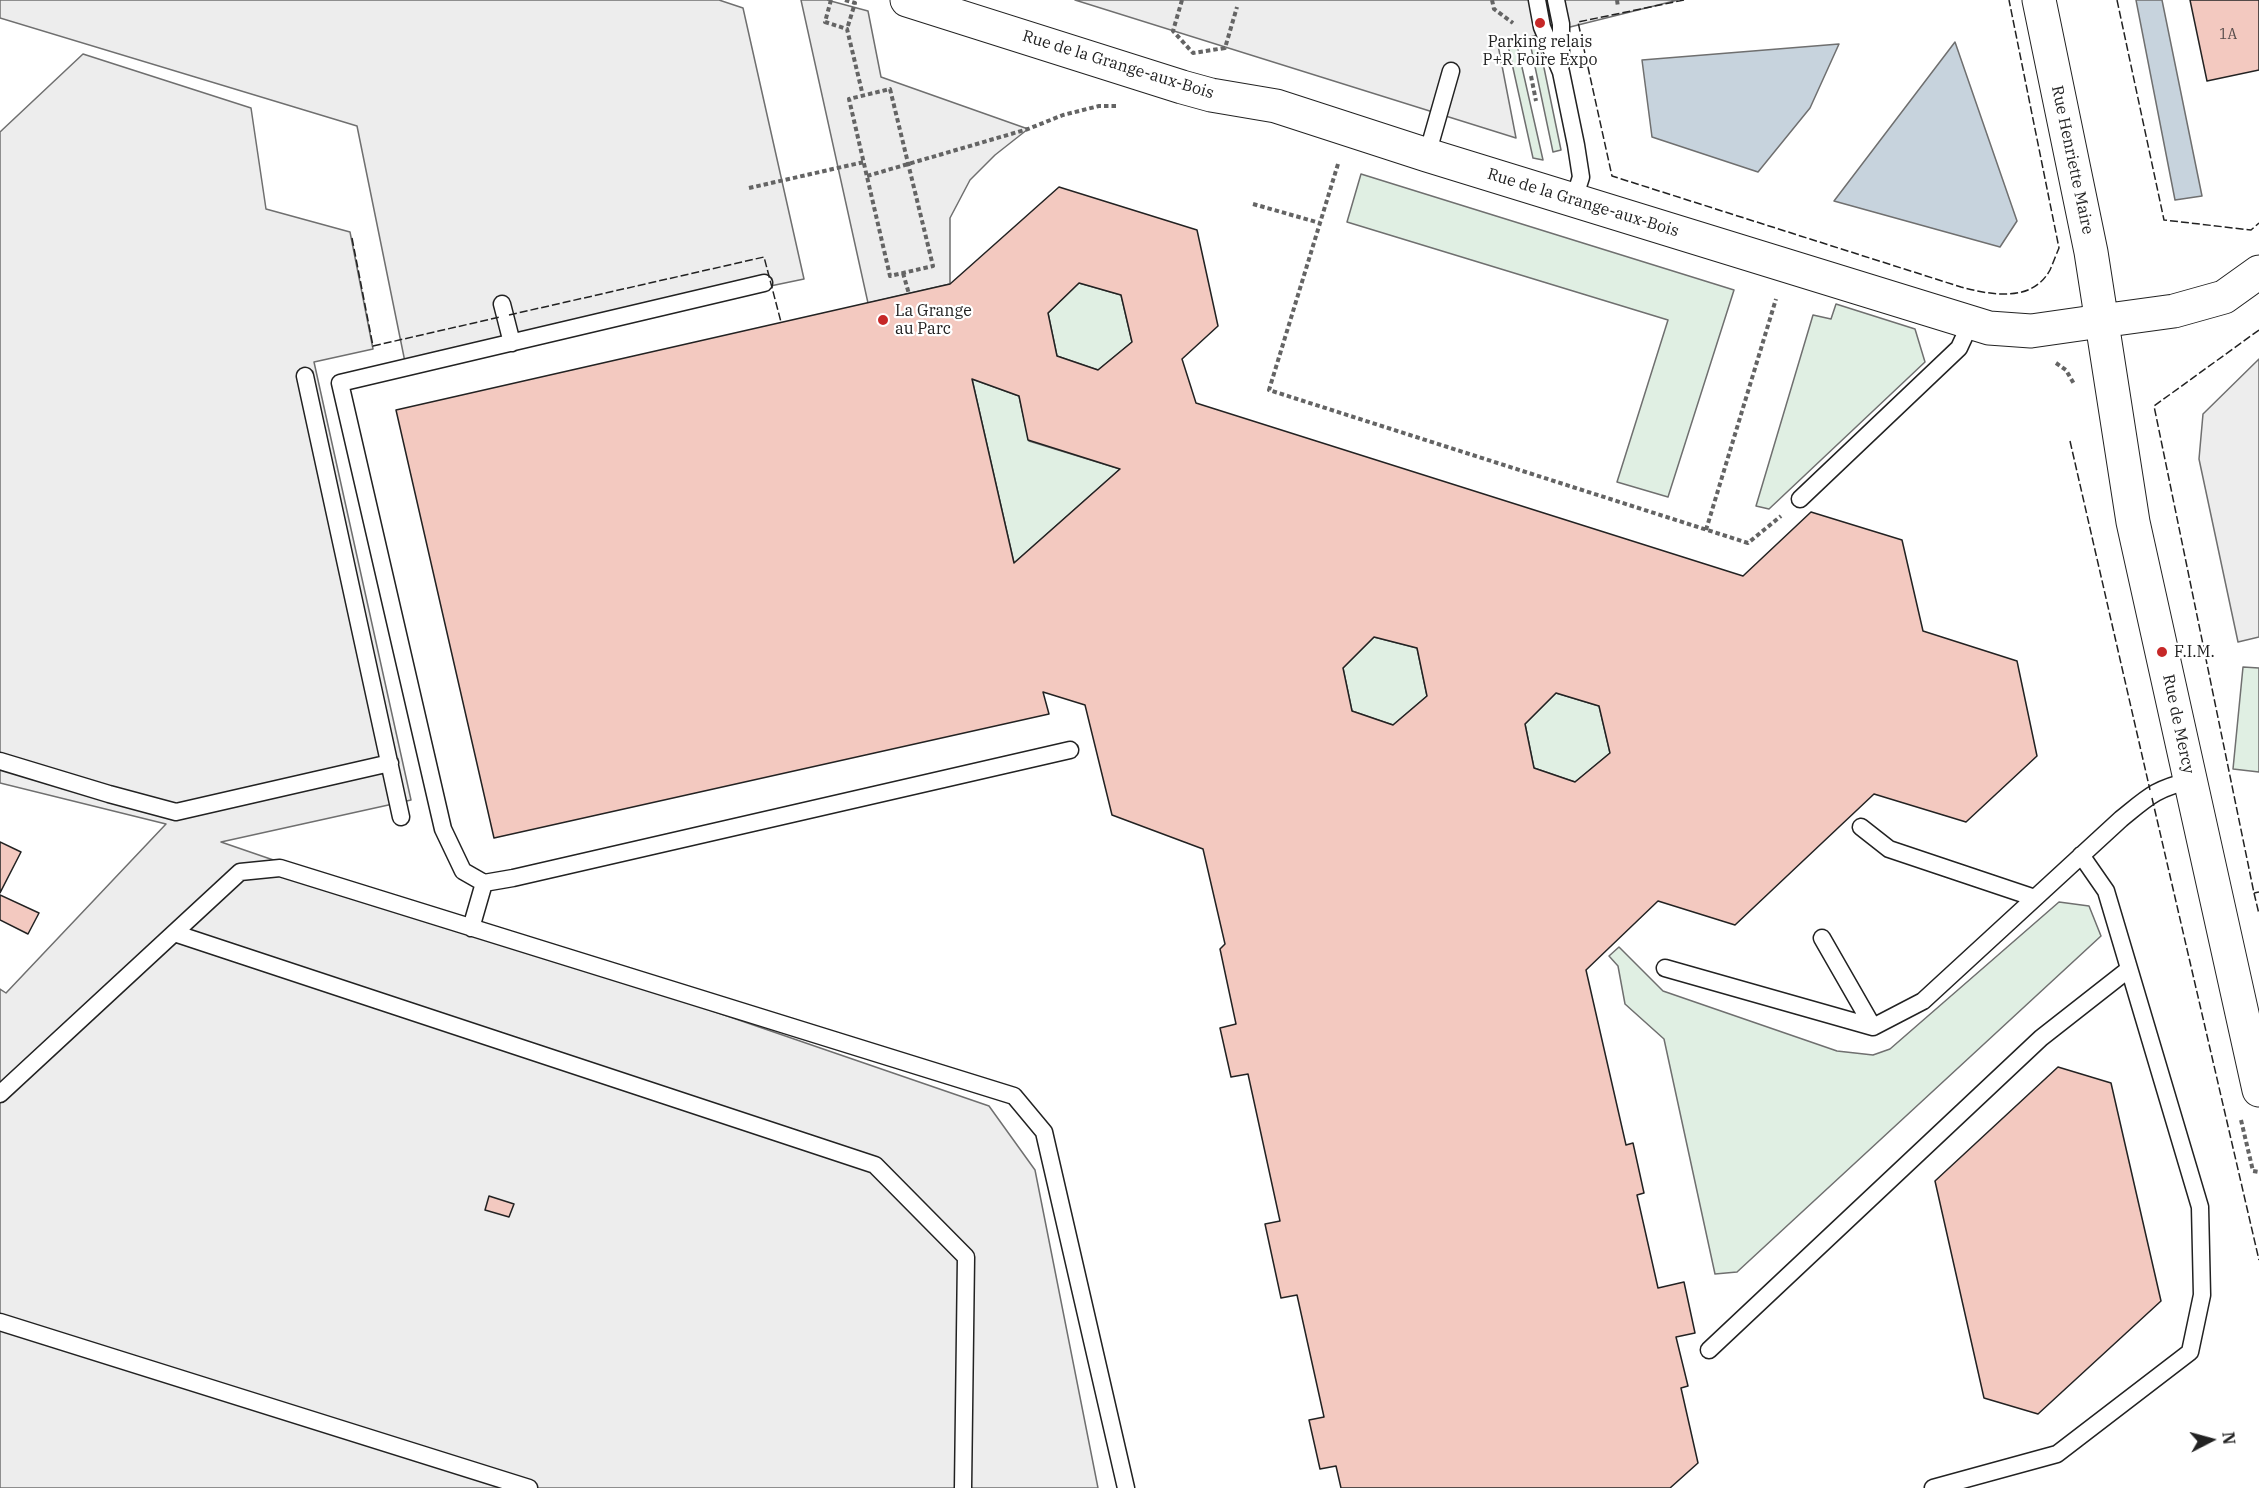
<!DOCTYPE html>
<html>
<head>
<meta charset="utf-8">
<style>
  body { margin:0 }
  #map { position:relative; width:2259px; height:1488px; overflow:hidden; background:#fff; font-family:"IBM Plex Serif",serif }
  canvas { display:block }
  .north { position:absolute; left:2181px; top:1410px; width:60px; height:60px; -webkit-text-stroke:4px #fff; paint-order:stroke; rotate:84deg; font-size:16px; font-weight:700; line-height:24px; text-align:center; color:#222 }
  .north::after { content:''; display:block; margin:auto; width:21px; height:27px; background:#222; clip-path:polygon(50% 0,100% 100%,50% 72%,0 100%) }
</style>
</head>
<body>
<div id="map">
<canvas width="2259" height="1488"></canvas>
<div class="north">N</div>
</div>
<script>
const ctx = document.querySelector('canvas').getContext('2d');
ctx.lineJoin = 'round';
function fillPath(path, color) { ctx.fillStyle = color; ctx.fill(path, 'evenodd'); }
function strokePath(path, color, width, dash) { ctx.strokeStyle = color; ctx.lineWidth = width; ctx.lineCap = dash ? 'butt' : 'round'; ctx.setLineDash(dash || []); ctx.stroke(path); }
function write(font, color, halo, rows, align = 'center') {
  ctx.font = font + ' "IBM Plex Serif",serif'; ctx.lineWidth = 4.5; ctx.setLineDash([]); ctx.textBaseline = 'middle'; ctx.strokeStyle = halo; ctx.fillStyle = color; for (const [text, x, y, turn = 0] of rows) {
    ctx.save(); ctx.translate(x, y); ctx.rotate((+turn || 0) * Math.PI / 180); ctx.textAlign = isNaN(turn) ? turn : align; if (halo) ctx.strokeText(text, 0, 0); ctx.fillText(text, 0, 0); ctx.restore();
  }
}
const green = new Path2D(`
  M 1521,0 L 1530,0 L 1561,150 L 1553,152 Z
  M 1503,23 L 1514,32 L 1543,160 L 1533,158 Z
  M 1361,174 L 1734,290 L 1668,497 L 1617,482 L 1668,320 L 1347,222 Z
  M 1079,283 L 1121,295 L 1132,342 L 1098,370 L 1057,356 L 1048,313 Z
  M 1836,304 L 1915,329 L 1925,362 L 1769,509 L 1756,506 L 1813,315 L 1831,319 Z
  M 972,379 L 1019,396 L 1029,441 L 1120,469 L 1014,563 Z
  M 1374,637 L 1417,648 L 1427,696 L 1393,725 L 1352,711 L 1343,668 Z
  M 2243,667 L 2259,668 L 2259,772 L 2233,769 Z
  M 1556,693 L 1599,706 L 1610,753 L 1575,782 L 1534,768 L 1525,724 Z
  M 2059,902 L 2089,906 L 2101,936 L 1737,1272 L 1715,1274 L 1664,1039 L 1625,1004 L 1618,966 L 1609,956 L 1619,947 L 1663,991 L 1837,1051 L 1873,1055 L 1890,1049 Z`);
const parking = new Path2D(`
  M 0,0 L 719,0 L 743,8 L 804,279 L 405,362 L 357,126 L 0,18 Z
  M 801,0 L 827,0 L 868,11 L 881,77 L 1028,129 L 995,155 L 970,180 L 950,218 L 950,284 L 868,303 Z
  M 1075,0 L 1678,0 L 1498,45 L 1516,138 Z
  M 83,54 L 251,108 L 266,209 L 350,232 L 373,349 L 314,362 L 411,800 L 221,842 L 989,1106 L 1035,1170 L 1098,1488 L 0,1488 L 0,989 L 6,993 L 166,824 L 0,783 L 0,132 Z
  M 2259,359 L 2259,637 L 2238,642 L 2199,459 L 2203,414 Z`);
const water = new Path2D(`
  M 2136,0 L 2162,0 L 2202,196 L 2175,200 Z
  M 1955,42 L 2017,221 L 2000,247 L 1834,201 Z
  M 1839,44 L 1810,108 L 1758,172 L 1652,137 L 1642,60 Z`);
const building = new Path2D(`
  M 2190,0 L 2259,0 L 2259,70 L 2207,81 Z
  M 1059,187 L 1197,230 L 1218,326 L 1182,359 L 1196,403 L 1743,576 L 1811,512 L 1902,540 L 1923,631 L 2017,661 L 2037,756 L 1966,822 L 1874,794 L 1735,925 L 1658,901 L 1586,970 L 1626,1145 L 1633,1143 L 1644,1193 L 1637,1195 L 1658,1288 L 1684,1282 L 1695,1333 L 1676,1337 L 1688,1386 L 1681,1388 L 1698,1463 L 1670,1488 L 1341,1488 L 1336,1466 L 1320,1469 L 1309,1420 L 1324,1417 L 1297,1295 L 1281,1298 L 1265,1224 L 1280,1221 L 1248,1074 L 1231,1077 L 1220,1028 L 1236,1024 L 1220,949 L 1225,944 L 1203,849 L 1112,815 L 1085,705 L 1043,692 L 1049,714 L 494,838 L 396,410 L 950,284 ZM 1079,283 L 1121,295 L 1132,342 L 1098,370 L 1057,356 L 1048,313 ZM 972,379 L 1019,396 L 1028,440 L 1120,469 L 1014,563 ZM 1374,637 L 1417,648 L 1427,696 L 1393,725 L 1352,711 L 1343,668 ZM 1556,693 L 1599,706 L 1610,753 L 1575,782 L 1534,768 L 1525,724 Z
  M 0,842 L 21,852 L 0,893 Z
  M 0,895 L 39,913 L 28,934 L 0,920 Z
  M 2058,1067 L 2111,1083 L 2161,1301 L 2038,1414 L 1984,1398 L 1935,1181 Z
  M 489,1196 L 514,1204 L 509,1217 L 485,1210 Z`);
const path = new Path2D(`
  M 831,0 L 825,22 L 847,29 L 863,96
  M 845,0 L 855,3 L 847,29
  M 1182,0 L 1173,31 L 1193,53 L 1225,48 L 1237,7
  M 1492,0 L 1494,9 L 1513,23
  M 1617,0 L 1618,7
  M 1531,76 L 1536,101
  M 890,89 L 933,266 L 890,276 L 849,99 Z
  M 1338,164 L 1269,390 L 1748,543 L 1781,516
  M 867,176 L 1028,129 L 1063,115 L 1099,106 L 1119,106
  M 749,188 L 864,162
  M 1253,204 L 1320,223
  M 903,273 L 909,294
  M 2056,363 L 2066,370 L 2074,384
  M 1706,530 L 1776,299
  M 2241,1120 L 2253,1171 L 2259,1172`);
const service = new Path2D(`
  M 1537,0 L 1542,27 L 1561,72 L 1576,145 L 1581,177 L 1574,199
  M 1556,0 L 1561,24 L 1561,65
  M 1427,155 L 1451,71
  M 764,283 L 340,383 L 443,829 L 463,871 L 484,883 L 513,878 L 1070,750
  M 502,304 L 512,343
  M 305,376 L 401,817
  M 1800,499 L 1959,348 L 1971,322
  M 0,761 L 109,794 L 176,812 L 390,763
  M 1861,827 L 1889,849 L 2035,898
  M 471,928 L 484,883
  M 174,933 L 875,1165 L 966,1257 L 963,1488
  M 1822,938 L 1873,1027
  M 1665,968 L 1873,1027 L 1923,1001 L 2121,819 C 2147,798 2156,788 2190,781
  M 0,1094 L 240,872 L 280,868 L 1014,1096 L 1044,1132 L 1126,1488
  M 0,1322 L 529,1488
  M 1709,1350 L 2041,1038 L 2129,969
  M 1933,1488 L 2057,1454 L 2190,1352 L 2202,1295 L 2200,1207 L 2106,891 L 2081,855`);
const minor = new Path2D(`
  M 907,0 L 1182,87 L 1211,95 L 1276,106 L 1427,155 L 1989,328 L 2031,331 L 2101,321`);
const tertiary = new Path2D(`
  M 2039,0 L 2091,252 L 2133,522 L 2259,1090
  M 2101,321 L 2174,311 L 2224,297 L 2259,272`);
const fence = new Path2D(`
  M 1684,0 L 1578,22 L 1612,176 L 1961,287 C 1991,295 2032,303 2050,270 C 2053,263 2056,255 2059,248 L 2009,0
  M 2117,0 L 2164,220 L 2251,230 L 2259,223
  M 352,238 L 373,346 L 500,317
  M 509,315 L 764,257 L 781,322
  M 2259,330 L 2154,406 L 2254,893 L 2259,892
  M 2070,441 L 2150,790
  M 2152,798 L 2259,1260
  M 2254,893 L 2259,914`);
const markers = [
  [1540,23,6,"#c62828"],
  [883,320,6,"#c62828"],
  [2162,652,6,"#c62828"]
];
const numberNames = [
  ["1A",2228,35]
];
const poiNames = [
  ["Parking relais",1540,42,"center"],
  ["P+R Foire Expo",1540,60,"center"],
  ["La Grange",895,311],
  ["au Parc",895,329],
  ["F.I.M.",2174,652]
];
const streetNames = [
  ["Rue de la Grange-aux-Bois",1118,65,17],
  ["Rue Henriette Maire",2072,160,78],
  ["Rue de la Grange-aux-Bois",1583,203,17],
  ["Rue de Mercy",2178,724,78]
];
fillPath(green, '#e0efe3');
strokePath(green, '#6f6f6f', 1.5);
fillPath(parking, '#ededed');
strokePath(parking, '#6f6f6f', 1.5);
fillPath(water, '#c7d3dd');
strokePath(water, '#6f6f6f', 1.5);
fillPath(building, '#f3c9c0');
strokePath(building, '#222', 1.5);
strokePath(service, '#222', 19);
strokePath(minor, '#222', 35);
strokePath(tertiary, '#222', 35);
strokePath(path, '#646464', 4, [4.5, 3]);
strokePath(service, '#fff', 16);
strokePath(minor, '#fff', 33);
strokePath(tertiary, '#fff', 33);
strokePath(fence, '#222', 1.5, [8, 3]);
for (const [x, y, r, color] of markers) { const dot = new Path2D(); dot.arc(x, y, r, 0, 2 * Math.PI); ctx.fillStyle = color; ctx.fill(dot); strokePath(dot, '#fff', 2); }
write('14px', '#564c4a', null, numberNames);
write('16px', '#222', '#fff', poiNames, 'left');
write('16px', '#222', '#fff', streetNames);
</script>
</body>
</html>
